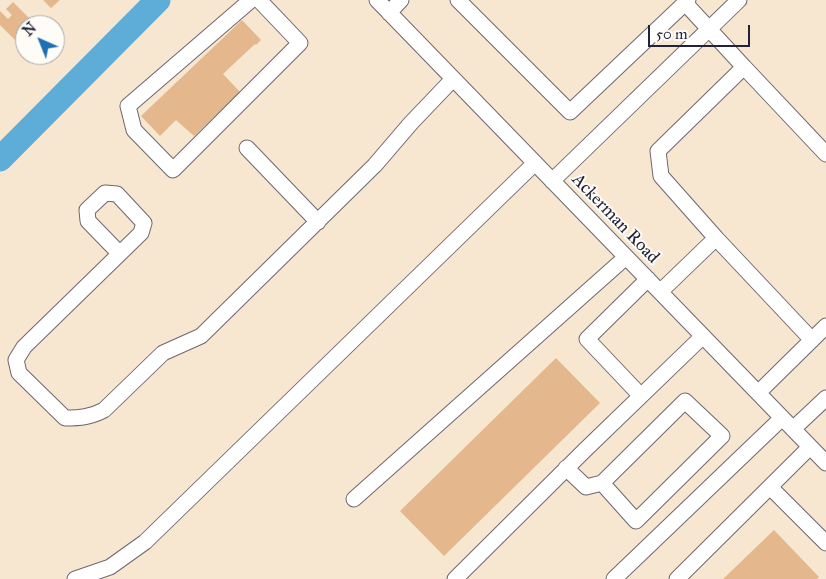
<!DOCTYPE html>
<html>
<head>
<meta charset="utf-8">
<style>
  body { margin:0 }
  #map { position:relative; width:826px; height:579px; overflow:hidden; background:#f7e7d1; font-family:"IM FELL Great Primer",serif }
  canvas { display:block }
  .north { position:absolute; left:15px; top:15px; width:50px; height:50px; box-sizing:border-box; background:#fdfcf7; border:1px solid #a5a5ac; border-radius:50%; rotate:316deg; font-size:14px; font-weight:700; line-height:20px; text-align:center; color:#22223b }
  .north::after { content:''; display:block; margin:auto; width:18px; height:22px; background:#1f6fb2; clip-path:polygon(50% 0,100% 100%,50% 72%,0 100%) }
  .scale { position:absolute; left:648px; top:25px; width:102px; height:22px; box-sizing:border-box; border:2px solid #22223b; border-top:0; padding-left:6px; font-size:15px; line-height:18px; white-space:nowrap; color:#22223b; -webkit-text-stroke:4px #fdfcf7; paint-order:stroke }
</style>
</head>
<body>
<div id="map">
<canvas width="826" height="579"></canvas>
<div class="north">N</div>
<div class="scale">50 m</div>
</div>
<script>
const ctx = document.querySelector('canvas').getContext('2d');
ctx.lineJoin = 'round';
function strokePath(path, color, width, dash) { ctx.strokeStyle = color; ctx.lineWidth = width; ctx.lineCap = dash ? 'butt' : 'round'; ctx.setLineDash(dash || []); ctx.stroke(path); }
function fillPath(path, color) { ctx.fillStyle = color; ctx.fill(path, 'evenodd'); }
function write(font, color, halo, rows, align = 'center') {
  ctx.font = font + ' "IM FELL Great Primer",serif'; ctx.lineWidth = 4; ctx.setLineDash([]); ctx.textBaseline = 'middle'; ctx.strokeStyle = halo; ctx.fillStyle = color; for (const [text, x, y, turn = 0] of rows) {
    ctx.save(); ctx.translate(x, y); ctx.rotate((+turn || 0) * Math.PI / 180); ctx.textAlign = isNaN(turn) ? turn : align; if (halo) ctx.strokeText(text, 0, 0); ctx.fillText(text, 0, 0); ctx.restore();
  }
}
const river = new Path2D(`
  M 0,159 L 158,0`);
const building = new Path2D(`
  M 43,0 L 60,0 L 51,8 Z
  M 13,2 L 36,25 L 25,25 L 25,41 L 21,37 L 17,42 L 0,25 L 0,11 L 8,19 L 12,15 L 6,9 Z
  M 242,20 L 261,40 L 256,45 L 255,44 L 223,74 L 240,92 L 194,136 L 176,120 L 160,136 L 141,116 Z
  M 556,358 L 600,403 L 444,556 L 400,511 Z
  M 774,530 L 819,577 L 817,579 L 723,579 Z`);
const minor = new Path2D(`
  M 251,0 L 128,106 L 134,130 L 173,170 L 300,43 L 259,0
  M 377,0 L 826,463
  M 458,0 L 570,112 L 685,3
  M 389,13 L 401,0
  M 744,67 L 826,154
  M 247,148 L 318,222
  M 552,181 L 739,0
  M 715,237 L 812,340
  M 119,253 L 88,221 L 87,210 L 105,193 L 117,194 L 144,223 L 141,233 L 24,347 L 16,360 L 19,373 L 65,418 C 80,418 91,417 104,410 L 163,353 L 201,336 L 375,165 L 411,123 L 453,79
  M 660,292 L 716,238 L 661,176 L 658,151 L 744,67 L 685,3 L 688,0
  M 758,393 L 826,326
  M 641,396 L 587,339 L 648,279
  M 793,429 L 826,398
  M 566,468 L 586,487 L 602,483 L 685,401 L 722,436 L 636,521 L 602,483
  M 770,487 L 826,543
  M 354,499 L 626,257
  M 75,579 L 110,567 L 145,542 L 535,163
  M 455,579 L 585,450 L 703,336
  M 614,579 L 782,418
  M 677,579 L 810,447`);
const streetNames = [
  ["Ackerman Road",615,219,46]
];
strokePath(river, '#5dadd8', 25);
fillPath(building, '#e4b78c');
strokePath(minor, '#6d6770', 17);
strokePath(minor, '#fff', 15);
write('18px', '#22223b', '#fdfcf7', streetNames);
</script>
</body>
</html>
